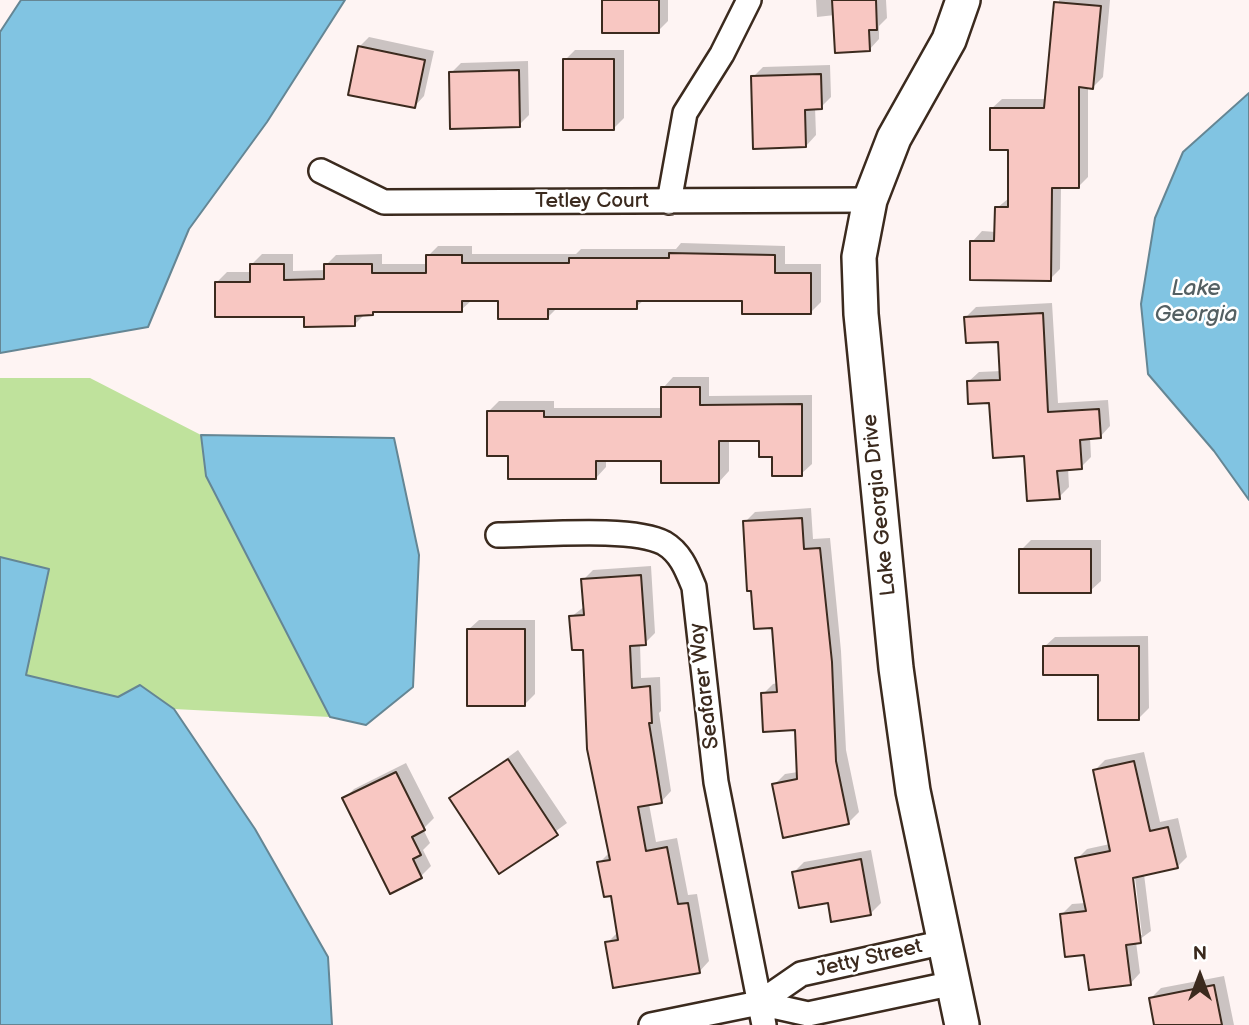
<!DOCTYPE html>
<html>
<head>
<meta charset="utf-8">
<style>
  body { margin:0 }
  #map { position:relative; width:1249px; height:1025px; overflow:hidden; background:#fef4f3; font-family:"Balsamiq Sans",sans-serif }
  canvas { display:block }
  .north { position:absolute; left:1165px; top:941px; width:70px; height:70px; -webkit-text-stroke:5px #fff; paint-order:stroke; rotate:0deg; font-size:19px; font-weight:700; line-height:28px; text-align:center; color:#3b2a1e }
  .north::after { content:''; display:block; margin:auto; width:24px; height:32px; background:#3b2a1e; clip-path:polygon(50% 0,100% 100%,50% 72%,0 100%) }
</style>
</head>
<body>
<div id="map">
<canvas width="1249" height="1025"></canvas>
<div class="north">N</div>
</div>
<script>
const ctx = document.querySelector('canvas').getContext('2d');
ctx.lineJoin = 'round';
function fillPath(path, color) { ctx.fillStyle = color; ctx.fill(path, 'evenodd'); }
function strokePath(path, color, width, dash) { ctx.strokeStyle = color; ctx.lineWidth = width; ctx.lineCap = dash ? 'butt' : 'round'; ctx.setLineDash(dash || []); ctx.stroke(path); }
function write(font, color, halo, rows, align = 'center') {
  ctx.font = font + ' "Balsamiq Sans",sans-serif'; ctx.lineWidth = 5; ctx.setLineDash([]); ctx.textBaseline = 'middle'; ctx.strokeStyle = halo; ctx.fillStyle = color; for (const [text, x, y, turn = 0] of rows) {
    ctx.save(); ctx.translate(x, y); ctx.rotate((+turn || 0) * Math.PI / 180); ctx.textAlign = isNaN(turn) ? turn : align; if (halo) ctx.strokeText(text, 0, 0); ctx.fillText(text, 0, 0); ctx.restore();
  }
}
const green = new Path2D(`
  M 0,378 L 90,378 L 201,435 L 206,476 L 330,717 L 174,709 L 140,685 L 118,698 L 26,675 L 49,570 L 0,557 Z`);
const water = new Path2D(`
  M 21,0 L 345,0 L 267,122 L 189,229 L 148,327 L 0,353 L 0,32 Z
  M 1249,93 L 1249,500 L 1214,451 L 1148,374 L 1141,304 L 1155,218 L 1183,152 Z
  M 201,435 L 394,438 L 419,555 L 413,687 L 366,725 L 330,717 L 206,476 Z
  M 0,557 L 49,569 L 26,675 L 118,697 L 140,685 L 174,709 L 255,829 L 328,957 L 332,1025 L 0,1025 Z`);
const shadow = new Path2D(`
  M 604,0 L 668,0 L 668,21 L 658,31 Z
  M 816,0 L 886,0 L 887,18 L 879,26 L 879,39 L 869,50 L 835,15 L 817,17 Z
  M 1059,0 L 1110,0 L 1103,77 L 1093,87 L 1088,87 L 1088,177 L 1078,187 L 1061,187 L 1060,269 L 1050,279 L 972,242 L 982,231 L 996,232 L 997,208 L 1009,198 L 1009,149 L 991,109 L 1002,99 L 1047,99 Z
  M 369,37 L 434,51 L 424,96 L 414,107 L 359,47 Z
  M 575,50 L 624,50 L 624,118 L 614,128 L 565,60 Z
  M 528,61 L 529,115 L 519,125 L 451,73 L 461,63 Z
  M 830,65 L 831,97 L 821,107 L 815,107 L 816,135 L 806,146 L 753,77 L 763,67 Z
  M 681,243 L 785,246 L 785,264 L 821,264 L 821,302 L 811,312 L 744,300 L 644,300 L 636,307 L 558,307 L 547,318 L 500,300 L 472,300 L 461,310 L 376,310 L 365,314 L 355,324 L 306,315 L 217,282 L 227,272 L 252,272 L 252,264 L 262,254 L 293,254 L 293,271 L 326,270 L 326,265 L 336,255 L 382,254 L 382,264 L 428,264 L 428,256 L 438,246 L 472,246 L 472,254 L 576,254 L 581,249 L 676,249 Z
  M 1052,303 L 1058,403 L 1108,400 L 1110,426 L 1100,437 L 1090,437 L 1091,457 L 1081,467 L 1068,468 L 1069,487 L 1059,497 L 1025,454 L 991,401 L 968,382 L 979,372 L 1002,371 L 1000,340 L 966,317 L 976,307 Z
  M 673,377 L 709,377 L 709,396 L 812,395 L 812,464 L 801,474 L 774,455 L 761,439 L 729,439 L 729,471 L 719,482 L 663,459 L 606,459 L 606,467 L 596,478 L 510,454 L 489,411 L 499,401 L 554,401 L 554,408 L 663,408 L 663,388 Z
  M 811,508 L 813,539 L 830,538 L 841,651 L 846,750 L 859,812 L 849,822 L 774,785 L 785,774 L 798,772 L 797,728 L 763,694 L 773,684 L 778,683 L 774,626 L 745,522 L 755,512 Z
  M 1031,540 L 1101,540 L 1101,581 L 1090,591 L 1021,550 Z
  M 651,566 L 655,633 L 645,643 L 640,644 L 641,678 L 660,677 L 661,711 L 659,713 L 671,791 L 661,802 L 649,804 L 656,842 L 677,838 L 688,895 L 697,894 L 709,961 L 699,972 L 607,943 L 618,932 L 612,894 L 599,863 L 610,852 L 585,648 L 571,617 L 585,606 L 583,580 L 593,570 Z
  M 479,620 L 535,620 L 535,694 L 525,704 L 468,630 Z
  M 1148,636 L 1149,708 L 1138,719 L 1100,673 L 1044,647 L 1055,637 Z
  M 518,750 L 567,823 L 500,872 L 451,799 Z
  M 1144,752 L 1160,822 L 1178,818 L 1187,857 L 1177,867 L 1144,874 L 1151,931 L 1136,942 L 1140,973 L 1130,984 L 1086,953 L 1061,915 L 1072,904 L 1086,903 L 1077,859 L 1087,849 L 1110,844 L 1095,770 L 1105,760 ZM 1130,869 L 1134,869 L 1142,935 L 1138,935 Z
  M 406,763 L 434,818 L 423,829 L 430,843 L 423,850 L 431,866 L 421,876 L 344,799 L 354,789 Z
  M 871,850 L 881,903 L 870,914 L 829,901 L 794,872 L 804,862 Z
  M 1224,976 L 1234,1025 L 1156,1025 L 1150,999 L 1161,988 Z`);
const building = new Path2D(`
  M 602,0 L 659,0 L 659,33 L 602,33 Z
  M 832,0 L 876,0 L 877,30 L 869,30 L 870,51 L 835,53 Z
  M 1054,2 L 1101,6 L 1093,89 L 1079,87 L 1079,188 L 1052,188 L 1051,281 L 970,280 L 970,241 L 994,241 L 995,207 L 1008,207 L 1008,150 L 990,150 L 990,108 L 1044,108 Z
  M 358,46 L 425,60 L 415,108 L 348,95 Z
  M 563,59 L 614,59 L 614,130 L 563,130 Z
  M 519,70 L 520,127 L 450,129 L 449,72 Z
  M 821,74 L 822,109 L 805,110 L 806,147 L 753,149 L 751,76 Z
  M 669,253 L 775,255 L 775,273 L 811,273 L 811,314 L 742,314 L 742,301 L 637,301 L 637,309 L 548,309 L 548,319 L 498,319 L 498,301 L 462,301 L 462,312 L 373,312 L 373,315 L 355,316 L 355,326 L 304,327 L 304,317 L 215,317 L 215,282 L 250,282 L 250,264 L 284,264 L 284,280 L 324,279 L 324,264 L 372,264 L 372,273 L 426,273 L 426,255 L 462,255 L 462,263 L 569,263 L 569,258 L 669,258 Z
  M 1043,313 L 1048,412 L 1099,409 L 1101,438 L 1080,440 L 1082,469 L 1057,471 L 1060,499 L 1027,501 L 1024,456 L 993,458 L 989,403 L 968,404 L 967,381 L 1000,380 L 998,342 L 966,343 L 964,317 Z
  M 661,387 L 700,387 L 700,405 L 802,404 L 802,476 L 772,476 L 772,457 L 759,457 L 759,441 L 719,441 L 719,483 L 661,483 L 661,461 L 596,461 L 596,479 L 508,479 L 508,456 L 487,456 L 487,411 L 544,411 L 544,417 L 661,417 Z
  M 802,518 L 804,549 L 820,548 L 832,662 L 836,761 L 849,824 L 783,838 L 772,784 L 797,779 L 795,730 L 763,732 L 761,693 L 777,692 L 772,628 L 754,629 L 751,591 L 747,591 L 743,521 Z
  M 1019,549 L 1091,549 L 1091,593 L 1019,593 Z
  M 641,575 L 646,645 L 630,646 L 632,688 L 650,686 L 652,723 L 649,723 L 662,803 L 638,807 L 646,851 L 667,847 L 678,904 L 688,903 L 700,973 L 613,988 L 605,942 L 618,940 L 611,896 L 604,897 L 597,862 L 610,860 L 587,749 L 583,650 L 572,650 L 569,616 L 584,615 L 581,579 Z
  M 467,629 L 525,629 L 525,706 L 467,706 Z
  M 1043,646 L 1139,646 L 1139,720 L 1098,720 L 1098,675 L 1043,675 Z
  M 508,759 L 558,835 L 499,874 L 449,798 Z
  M 1134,761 L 1150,831 L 1168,827 L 1178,868 L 1133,878 L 1141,943 L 1126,945 L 1131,985 L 1089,990 L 1084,955 L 1065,957 L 1060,914 L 1086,911 L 1075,858 L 1110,851 L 1093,770 Z
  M 396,772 L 425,830 L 412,837 L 421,855 L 413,859 L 422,878 L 390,894 L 342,798 Z
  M 861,859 L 871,915 L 831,922 L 828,903 L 799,908 L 792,872 Z
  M 1214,985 L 1222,1025 L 1154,1025 L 1149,998 Z`);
const street = new Path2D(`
  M 321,171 L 384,202 L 870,200
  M 669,202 L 685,113 L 722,54 L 749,0
  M 498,535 C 537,535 633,526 664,543 C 681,553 687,570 694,587 L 716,782 L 764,1025
  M 759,1003 L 808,1014 L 954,983
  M 651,1025 L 759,1003 L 801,974 L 945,942`);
const secondary = new Path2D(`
  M 962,1025 L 913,791 L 896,668 L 861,314 L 859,257 L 870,200 L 894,138 L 949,40 L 963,0`);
const streetNames = [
  ["Tetley Court",592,202],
  ["Lake Georgia Drive",880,505,-96],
  ["Seafarer Way",705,686,-97],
  ["Jetty Street",869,959,-13]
];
const waterNames = [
  ["Lake",1196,289],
  ["Georgia",1196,315]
];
fillPath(green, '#bfe29c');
fillPath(water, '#81c4e2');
strokePath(water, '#658694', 2);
fillPath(shadow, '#0003');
fillPath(building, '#f8c7c2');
strokePath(building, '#3b2a1e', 2);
strokePath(street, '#3b2a1e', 28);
strokePath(secondary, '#3b2a1e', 38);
strokePath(street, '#fff', 23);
strokePath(secondary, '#fff', 33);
write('21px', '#3b2a1e', '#fff', streetNames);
write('italic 23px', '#546063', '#fff', waterNames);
</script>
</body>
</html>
